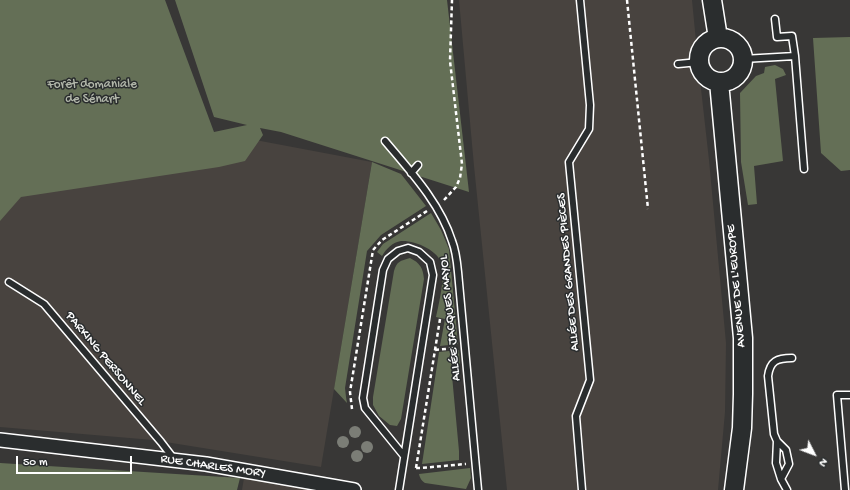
<!DOCTYPE html>
<html>
<head>
<meta charset="utf-8">
<style>
  body { margin:0 }
  #map { position:relative; width:850px; height:490px; overflow:hidden; background:#383736; font-family:"Gochi Hand",sans-serif }
  canvas { display:block }
  .north { position:absolute; left:794px; top:434px; width:40px; height:40px; -webkit-text-stroke:3px #2a2d2e; paint-order:stroke; rotate:132deg; font-size:11px; font-weight:700; line-height:16px; text-align:center; color:#fff }
  .north::after { content:''; display:block; margin:auto; width:14px; height:18px; background:#fff; clip-path:polygon(50% 0,100% 100%,50% 72%,0 100%) }
  .scale { position:absolute; left:16px; top:456px; width:116px; height:18px; box-sizing:border-box; border:2px solid #fff; border-top:0; padding-left:5px; font-size:12px; line-height:14px; white-space:nowrap; color:#fff; -webkit-text-stroke:3px #2a2d2e; paint-order:stroke }
</style>
</head>
<body>
<div id="map">
<canvas width="850" height="490"></canvas>
<div class="north">N</div>
<div class="scale">50 m</div>
</div>
<script>
const ctx = document.querySelector('canvas').getContext('2d');
ctx.lineJoin = 'round';
function fillPath(path, color) { ctx.fillStyle = color; ctx.fill(path, 'evenodd'); }
function strokePath(path, color, width, dash) { ctx.strokeStyle = color; ctx.lineWidth = width; ctx.lineCap = dash ? 'butt' : 'round'; ctx.setLineDash(dash || []); ctx.stroke(path); }
function write(font, color, halo, rows, align = 'center') {
  ctx.font = font + ' "Gochi Hand",sans-serif'; ctx.lineWidth = 3; ctx.setLineDash([]); ctx.textBaseline = 'middle'; ctx.strokeStyle = halo; ctx.fillStyle = color; for (const [text, x, y, turn = 0] of rows) {
    ctx.save(); ctx.translate(x, y); ctx.rotate((+turn || 0) * Math.PI / 180); ctx.textAlign = isNaN(turn) ? turn : align; if (halo) ctx.strokeText(text, 0, 0); ctx.fillText(text, 0, 0); ctx.restore();
  }
}
const built = new Path2D(`
  M 459,0 L 692,0 L 698,62 L 709,160 L 726,343 L 725,412 L 718,490 L 507,490 L 474,166 Z
  M 0,99 L 213,132 L 372,162 L 321,467 L 153,440 L 0,427 Z
  M 244,478 L 318,490 L 242,490 Z`);
const green = new Path2D(`
  M 0,0 L 165,0 L 214,132 L 247,125 L 214,117 L 175,0 L 447,0 L 469,192 L 281,132 L 260,128 L 263,135 L 245,161 L 219,167 L 21,197 L 0,221 Z
  M 850,37 L 850,170 L 841,171 L 821,153 L 813,38 Z
  M 775,65 L 783,69 L 786,75 L 775,79 L 783,161 L 754,166 L 757,204 L 748,205 L 741,162 L 740,93 L 756,76 L 764,73 L 765,67 Z
  M 372,162 L 401,174 L 426,206 L 381,235 L 367,251 L 345,388 L 346,397 L 347,403 L 334,389 Z
  M 431,213 L 441,230 L 449,249 L 458,344 L 440,346 L 445,319 L 436,317 C 439,304 445,277 442,265 C 439,250 414,240 401,241 C 393,242 386,249 382,256 L 377,252 L 383,244 Z
  M 410,258 C 420,263 423,268 424,279 L 401,419 L 397,426 L 390,425 L 379,416 L 373,405 L 373,397 L 394,271 C 397,261 400,261 410,258 Z
  M 459,350 L 460,364 L 451,365 L 459,451 L 459,460 L 422,464 L 439,352 Z
  M 0,463 L 240,478 L 237,490 L 0,490 Z
  M 470,468 L 471,478 L 466,489 L 425,483 C 421,480 420,478 419,474 Z`);
const path = new Path2D(`
  M 627,0 L 648,209
  M 444,200 L 456,187 L 460,178 L 462,164 L 450,61 L 452,0
  M 435,350 L 455,348
  M 352,409 L 350,392 L 373,250 L 382,240 L 427,211
  M 416,468 L 440,319
  M 416,468 L 420,468 L 466,464`);
const lane = new Path2D(`
  M 580,0 L 590,105 L 589,129 L 569,162 L 590,380 L 576,416 L 582,490
  M 775,19 L 777,37 L 792,36 L 795,56
  M 743,59 L 795,56 L 804,169
  M 678,64 L 699,62
  M 385,141 C 411,172 440,203 452,241 C 456,251 457,261 458,272 L 478,490
  M 411,173 L 418,165
  M 9,282 L 44,304 L 161,442 L 174,459
  M 777,441 L 776,463 L 781,479 L 787,490
  M 781,479 L 789,464 L 786,450 L 777,441 L 774,434 L 768,376 C 770,361 777,358 792,358
  M 399,490 L 433,275 L 430,262 L 419,252 L 408,248 L 398,251 L 388,259 L 383,270 L 363,398 L 365,408 L 404,456
  M 845,490 L 837,395 L 850,395`);
const street = new Path2D(`
  M 0,440 L 206,464 L 354,490`);
const secondary = new Path2D(`
  M 712,0 L 718,38
  M699 60a22 22 0 1 1 44 0a22 22 0 1 1-44 0Z
  M 719,82 L 743,338 L 743,394 L 742,428 L 734,490`);
const trees = [
  [355,432],
  [343,442],
  [367,447],
  [357,456]
];
const parkNames = [
  ["Forêt domaniale",92,85],
  ["de Sénart",92,100]
];
const streetNames = [
  ["ALLÉE DES GRANDES PIÈCES",569,272,-95],
  ["AVENUE DE L'EUROPE",737,286,-95],
  ["ALLÉE JACQUES MAYOL",451,318,-96],
  ["PARKING PERSONNEL",105,359,50],
  ["RUE CHARLES MORY",213,467,8]
];
fillPath(built, '#48433f');
fillPath(green, '#646f56');
strokePath(lane, '#fff', 9);
strokePath(street, '#fff', 16);
strokePath(secondary, '#fff', 21);
strokePath(path, '#fff', 2.5, [4, 3]);
strokePath(lane, '#2a2d2e', 6);
strokePath(street, '#2a2d2e', 13);
strokePath(secondary, '#2a2d2e', 18);
ctx.fillStyle = '#7b7d76';
for (const [x, y] of trees) { ctx.beginPath(); ctx.arc(x, y, 6, 0, 2 * Math.PI); ctx.fill(); }
write('13px', '#b2b7aa', '#2a2d2e', parkNames);
write('13px', '#fff', '#2a2d2e', streetNames);
</script>
</body>
</html>
